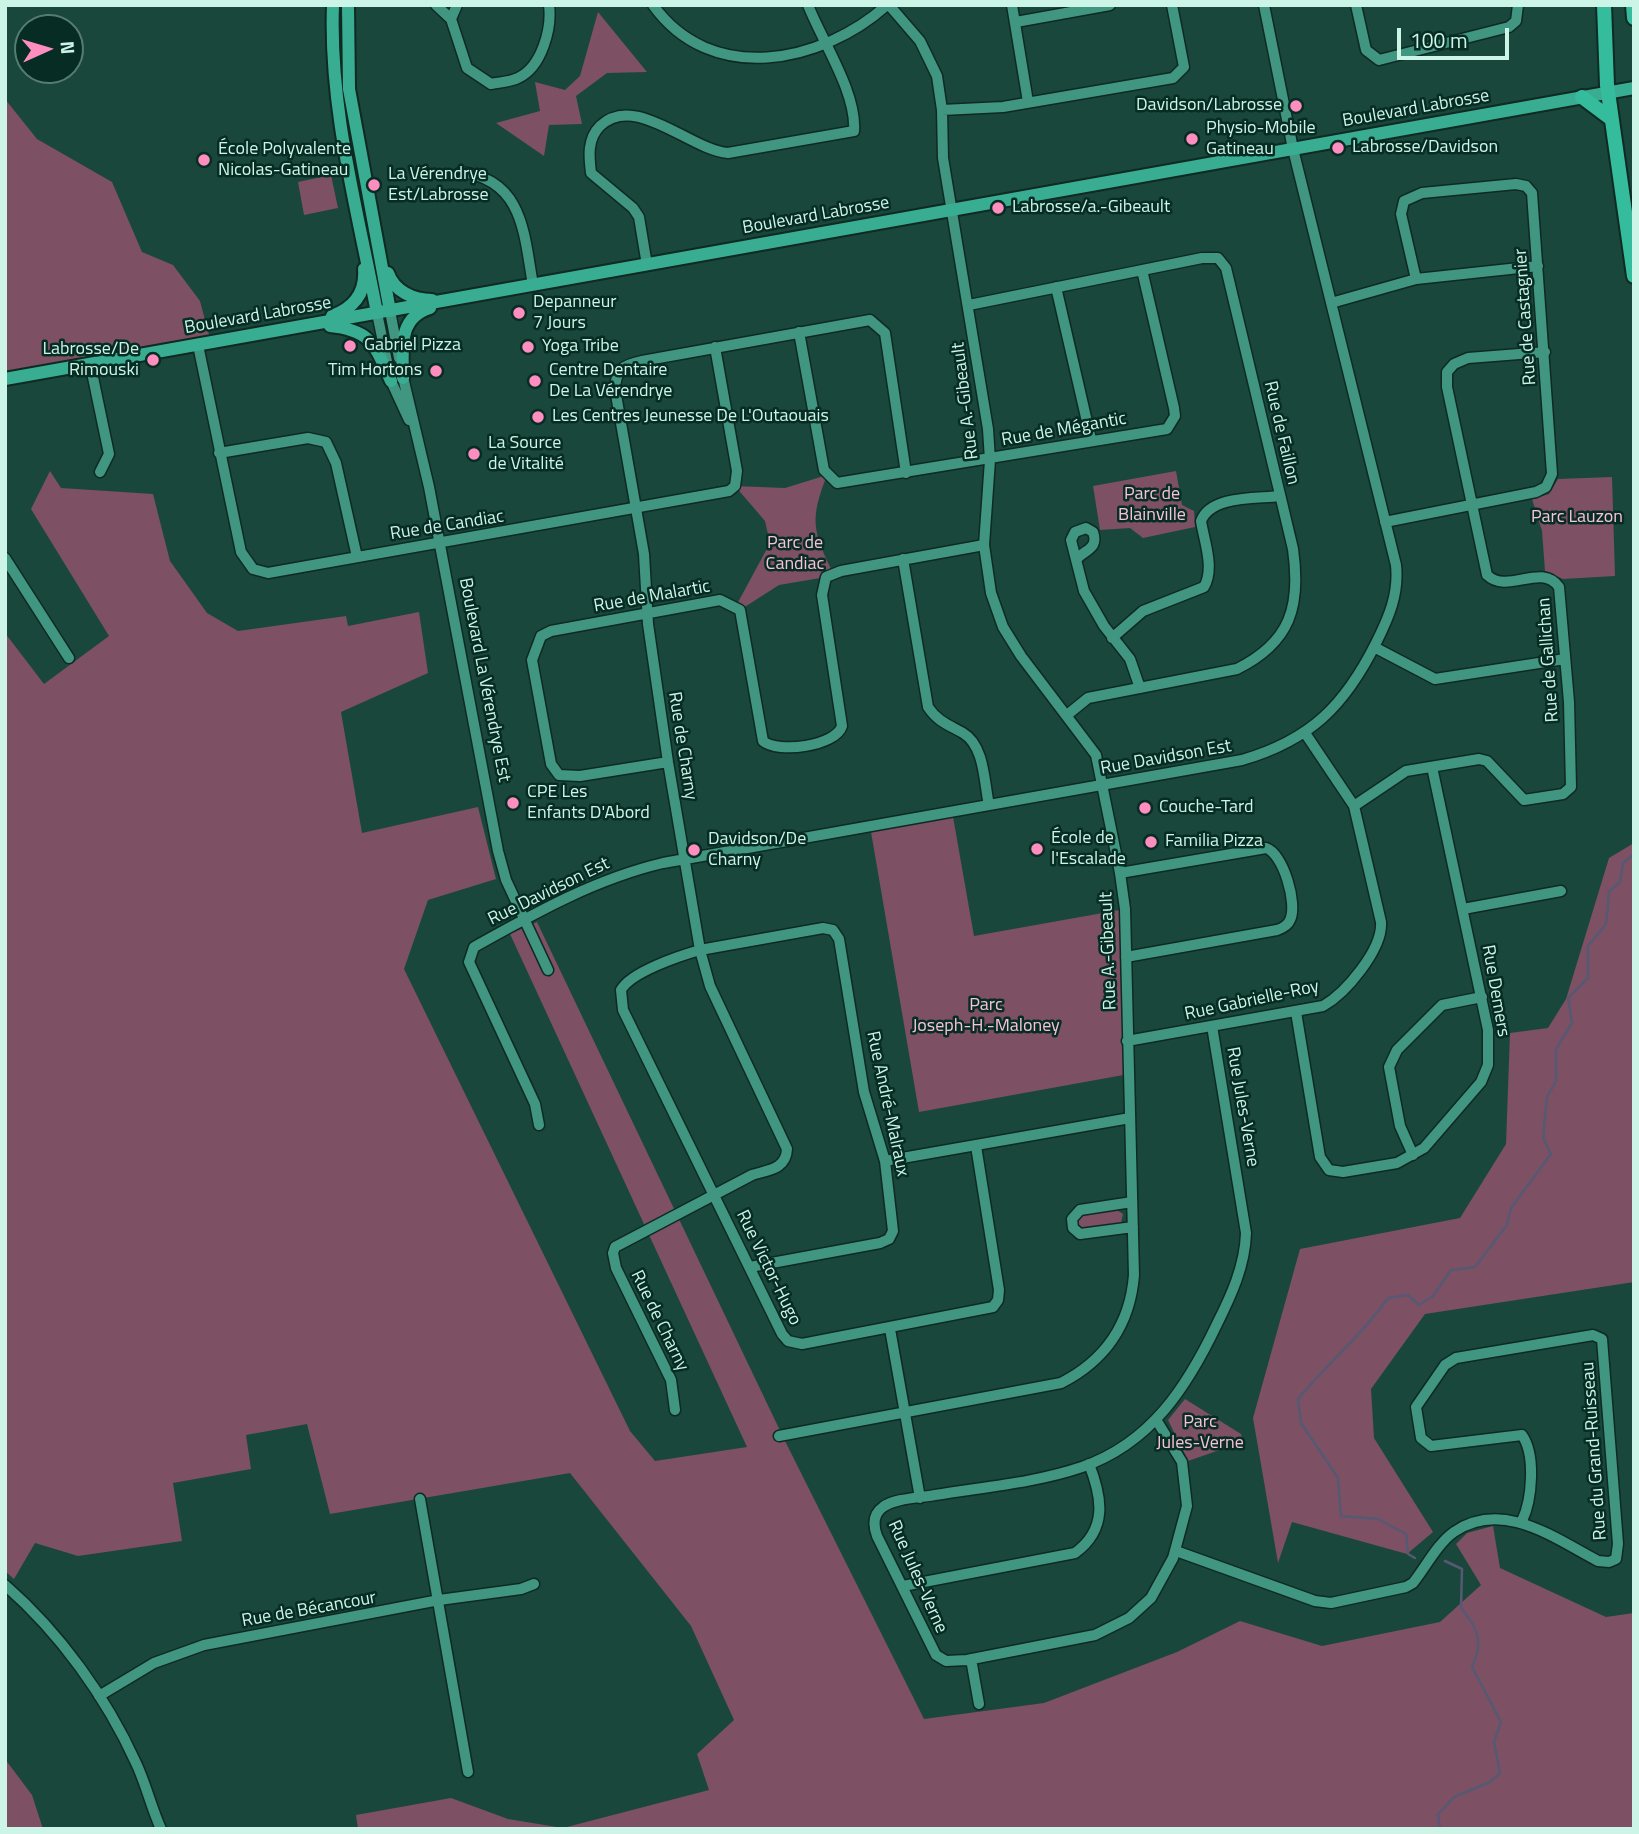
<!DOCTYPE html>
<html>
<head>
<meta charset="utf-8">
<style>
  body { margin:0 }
  #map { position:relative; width:1639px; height:1834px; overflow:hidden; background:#1a473b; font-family:"Titillium Web",sans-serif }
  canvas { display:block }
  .frame { position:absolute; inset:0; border:7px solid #ccf5e7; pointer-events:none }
  .north { position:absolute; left:14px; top:14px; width:70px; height:70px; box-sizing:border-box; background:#062c23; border:2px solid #557c71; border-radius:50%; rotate:86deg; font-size:19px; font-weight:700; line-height:28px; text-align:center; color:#ccf5e7 }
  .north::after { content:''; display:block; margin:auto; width:24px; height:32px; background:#fd8ebf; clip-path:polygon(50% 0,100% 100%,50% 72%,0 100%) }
  .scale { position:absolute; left:1397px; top:28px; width:112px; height:32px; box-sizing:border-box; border:4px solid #ccf5e7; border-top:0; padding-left:9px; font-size:21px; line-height:24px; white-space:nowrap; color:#ccf5e7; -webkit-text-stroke:5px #062c23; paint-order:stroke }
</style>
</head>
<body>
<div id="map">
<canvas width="1639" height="1834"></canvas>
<div class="frame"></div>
<div class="north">N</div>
<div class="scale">100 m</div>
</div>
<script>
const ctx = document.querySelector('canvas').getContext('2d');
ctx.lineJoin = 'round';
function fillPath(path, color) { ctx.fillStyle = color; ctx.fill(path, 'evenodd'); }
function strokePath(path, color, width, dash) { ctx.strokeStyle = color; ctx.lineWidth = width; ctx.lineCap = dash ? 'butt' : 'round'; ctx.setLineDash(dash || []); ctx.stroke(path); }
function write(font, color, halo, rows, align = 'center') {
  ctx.font = font + ' "Titillium Web",sans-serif'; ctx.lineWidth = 5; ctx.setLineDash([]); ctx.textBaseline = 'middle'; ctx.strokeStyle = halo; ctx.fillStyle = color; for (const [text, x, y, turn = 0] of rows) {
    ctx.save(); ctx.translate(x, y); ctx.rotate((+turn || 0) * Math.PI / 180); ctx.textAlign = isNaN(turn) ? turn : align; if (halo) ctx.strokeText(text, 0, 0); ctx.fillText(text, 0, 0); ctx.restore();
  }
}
const green = new Path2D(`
  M 598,12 L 647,72 L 607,73 L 576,96 L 582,124 L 549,125 L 544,156 L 496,123 L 540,111 L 535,82 L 565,90 L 580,76 Z
  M 5,99 L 37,139 L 112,182 L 142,252 L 173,265 L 200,301 L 209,335 L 5,374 Z
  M 331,175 L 338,208 L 304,215 L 298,182 Z
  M 50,471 L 61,488 L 153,494 L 170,561 L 207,613 L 238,631 L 346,616 L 348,626 L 419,612 L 428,673 L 341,712 L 362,833 L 478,807 L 496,879 L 428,900 L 404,969 L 630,1431 L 655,1461 L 747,1447 L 510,934 L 537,922 L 785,1441 L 924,1719 L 1044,1703 L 1177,1652 L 1240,1621 L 1322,1646 L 1440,1622 L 1481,1585 L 1456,1544 L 1467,1533 L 1493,1526 L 1500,1568 L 1606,1617 L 1634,1613 L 1634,1829 L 358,1829 L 356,1815 L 451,1798 L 508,1819 L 563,1828 L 709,1790 L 697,1754 L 734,1720 L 691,1626 L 570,1473 L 330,1514 L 307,1424 L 246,1435 L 251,1469 L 173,1483 L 182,1541 L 78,1556 L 35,1543 L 14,1579 L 5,1571 L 5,633 L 44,684 L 109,636 L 31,509 Z
  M 1176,471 L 1182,505 L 1194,511 L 1195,527 L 1143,538 L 1130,528 L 1100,530 L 1093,486 Z
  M 827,475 C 810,519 812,530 833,573 L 826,577 L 779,585 L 740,610 L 736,606 L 770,543 L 765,521 L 735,486 L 785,488 Z
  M 1612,477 L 1615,576 L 1563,579 L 1545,571 L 1542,531 L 1532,499 L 1549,494 L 1558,479 Z
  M 952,811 L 974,936 L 1125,909 L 1129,1074 L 919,1112 L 870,826 Z
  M 1634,843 L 1634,1282 L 1425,1314 L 1371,1389 L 1374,1438 L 1433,1532 L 1407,1554 L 1292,1522 L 1278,1563 L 1253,1418 L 1300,1249 L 1460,1218 L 1506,1144 L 1510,1033 L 1548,1028 L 1566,999 L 1609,858 Z
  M 1114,1208 L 1123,1214 L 1121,1223 L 1083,1229 L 1077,1224 L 1080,1215 Z
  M 1185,1399 L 1241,1434 L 1243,1442 L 1188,1461 L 1168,1420 Z
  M 5,1759 L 32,1795 L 43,1829 L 5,1829 Z`);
const stream = new Path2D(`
  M 1415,1558 L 1408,1554 L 1406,1534 L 1378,1519 L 1341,1516 L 1338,1478 L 1301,1423 L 1298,1399 C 1327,1364 1362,1335 1388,1298 L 1408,1295 L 1419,1305 L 1433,1296 L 1451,1270 L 1475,1267 L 1507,1225 L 1511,1208 L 1551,1154 L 1543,1138 L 1547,1097 L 1556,1081 L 1556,1049 L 1572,1023 L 1568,998 L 1588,978 L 1588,946 L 1606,924 L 1609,892 L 1620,882 L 1623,863 L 1634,854
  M 1440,1829 L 1438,1814 L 1454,1797 L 1490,1782 L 1500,1773 L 1494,1742 L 1501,1722 L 1472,1667 C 1484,1641 1478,1629 1461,1608 L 1462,1569 L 1445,1561`);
const minor = new Path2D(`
  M 436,5 L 451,19 L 467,68 L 491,84 C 500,82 510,82 518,78 C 542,67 552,28 549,5
  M 653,5 C 711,86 821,64 887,5
  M 1012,5 L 1028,102
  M 1356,5 L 1366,50 L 1379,60 L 1509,27 L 1516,21 L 1518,5
  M 451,19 L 457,5
  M 1016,22 L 1110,5
  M 942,110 L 1003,107 L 1173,78 L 1184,67 L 1172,5
  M 461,172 C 524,180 524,235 533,285
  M 647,265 L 639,217 L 633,208 L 591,173 C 589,157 587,139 600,126 C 635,92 690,150 728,153 L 854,131 C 857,93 822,41 808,5
  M 1056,287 L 1091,439
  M 1331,303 L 1416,279 L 1538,266
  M 969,305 L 1202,258 L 1218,258 L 1226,268 L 1293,549 C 1301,606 1291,642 1237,669 L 1088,698 L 1067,715
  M 390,311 L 399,358
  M 377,313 L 391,381 L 409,420
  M 799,332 L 824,470 L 837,483 L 1167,429 L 1175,416 L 1174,408 L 1142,270
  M 198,345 L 241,552 L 253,569 L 268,573 L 729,491 L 735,486 L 737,471 L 715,347
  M 90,363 L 109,454 L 100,472
  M 402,373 L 429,487 L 498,851 L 506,880 L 548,970
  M 219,453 L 308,438 L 326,442 L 336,463 L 357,557
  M 1385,522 L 1536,492 L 1546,487 L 1552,474 L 1532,193 L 1526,186 L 1516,184 L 1422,193 L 1404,201 L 1401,214 L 1416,279
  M 5,558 L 69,658
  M 903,559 L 928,707 C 938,722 949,725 963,733 C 985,746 984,783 989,805
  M 1076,560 C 1085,549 1099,549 1093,532 L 1086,528 L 1075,532 L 1071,540 L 1084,591 L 1104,626 L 1130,659 L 1140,688
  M 1112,638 L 1143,611 L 1204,587 C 1215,568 1204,541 1201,521 C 1211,495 1256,499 1280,496
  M 1374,647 L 1435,679 L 1565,659
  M 668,762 L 580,776 L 559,775 L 551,764 L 532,660 L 541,636 L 551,631 L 720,600 L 740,610 L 763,741 C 778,754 836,746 842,726 L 822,595 L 826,577 L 841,571 L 984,545
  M 1354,806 L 1406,771 L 1479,759 L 1487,761 L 1524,800 L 1563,794 L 1571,787 L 1569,702 L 1559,587 C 1541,562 1508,595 1487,575 L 1447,387 L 1447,372 L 1454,364 L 1468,358 L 1545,352
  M 1120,873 L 1266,848 C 1283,853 1298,904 1290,920 C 1288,925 1283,928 1277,930 L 1126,957
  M 1463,909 L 1561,891
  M 1296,1012 L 1320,1157 L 1329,1170 L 1343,1172 L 1397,1163 L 1424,1148 L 1481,1082 L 1488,1065 L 1488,1030 L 1432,767
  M 1127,1041 L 1323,1006 C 1346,993 1383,949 1381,922 L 1354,806 L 1305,733
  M 539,1125 L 535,1104 L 469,962 L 474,947 C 535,913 595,879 663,863 L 1242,760 C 1311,740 1345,705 1376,643 C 1389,617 1399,594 1396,565 L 1293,149 L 1264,5
  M 1413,1155 L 1400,1126 L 1389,1067 L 1397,1050 L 1442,1005 L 1482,997
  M 885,1161 L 1130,1118
  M 1132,1202 L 1080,1210 L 1072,1219 L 1073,1228 L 1080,1234 L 1133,1227
  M 750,1267 L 880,1243 L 889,1239 L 893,1231 L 885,1161 L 864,1092 L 839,939 L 833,930 L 823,928 L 700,950 C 679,956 631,972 621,990 L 623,1010 L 782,1334 L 788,1341 L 802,1344 L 993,1307 L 998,1300 L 999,1290 L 976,1146
  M 890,1329 L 920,1498
  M 675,1410 L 671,1380 L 616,1268 L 613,1253 L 615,1247 L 752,1175 C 767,1170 786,1170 787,1149 L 710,986 L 700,950 L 668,762 L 648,624 L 644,554 L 615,389 C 616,369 623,365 642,361 L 870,320 L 885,333 L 906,473
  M 1157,1421 L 1182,1462 L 1187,1506 L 1173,1558 L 1151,1598 L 1129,1618 L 1095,1635 L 967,1660 L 946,1661 L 936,1655 L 877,1536 C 873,1525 873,1514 883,1507 C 895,1498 920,1498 935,1495 C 983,1487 1035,1483 1082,1467 C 1151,1443 1187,1387 1217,1324 C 1231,1296 1245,1266 1246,1233 L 1212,1026
  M 779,1436 L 1061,1383 C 1104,1361 1130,1325 1134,1275 L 1125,909 L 1120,873 L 1096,755 L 1021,656 L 1003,627 L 991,593 L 984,545 L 990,460 L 988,429 L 943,158 L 942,110 L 937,76 L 920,41 L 889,5
  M 420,1499 L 468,1772
  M 1176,1551 L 1315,1601 L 1331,1603 L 1406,1587 L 1413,1583 C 1425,1568 1438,1543 1454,1532 C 1503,1499 1554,1538 1598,1561 L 1609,1562 L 1616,1559 L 1618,1544 L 1602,1339 L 1593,1335 L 1456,1358 L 1445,1365 L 1416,1407 L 1421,1438 L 1431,1446 L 1522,1435 C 1536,1455 1532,1500 1522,1521
  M 5,1585 C 60,1633 106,1697 136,1763 C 146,1784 151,1807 161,1829
  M 903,1586 L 1075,1553 C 1108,1529 1102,1497 1089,1464
  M 971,1659 L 979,1704
  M 99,1696 L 154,1663 L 204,1645 L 439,1600 L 521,1589 L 534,1584`);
const major = new Path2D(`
  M 333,5 C 329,110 358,211 377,313
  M 348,5 L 349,89 L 390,311
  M 388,273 C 394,291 413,300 432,300
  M 332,316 C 354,308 366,293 364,269
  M 330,326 C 372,330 375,346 391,381
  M 403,378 C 403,350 397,318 430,308
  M 5,379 L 1634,88`);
const highway = new Path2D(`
  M 1604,5 L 1607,85 L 1634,276
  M 1633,5 L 1634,18
  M 1582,97 L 1610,118`);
const markers = [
  [1296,106,7,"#fd8ebf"],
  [1192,139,7,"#fd8ebf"],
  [1338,148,7,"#fd8ebf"],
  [204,160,7,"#fd8ebf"],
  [374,185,7,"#fd8ebf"],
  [998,208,7,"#fd8ebf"],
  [519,313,7,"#fd8ebf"],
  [350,346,7,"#fd8ebf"],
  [528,347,7,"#fd8ebf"],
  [153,360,7,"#fd8ebf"],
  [436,371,7,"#fd8ebf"],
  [535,381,7,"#fd8ebf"],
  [538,417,7,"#fd8ebf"],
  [474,454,7,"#fd8ebf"],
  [513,803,7,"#fd8ebf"],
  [1145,808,7,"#fd8ebf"],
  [1151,842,7,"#fd8ebf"],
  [1037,849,7,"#fd8ebf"],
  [694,850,7,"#fd8ebf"]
];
const poiNames = [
  ["Davidson/Labrosse",1282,106,"right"],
  ["Physio-Mobile",1206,129],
  ["Gatineau",1206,150],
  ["Labrosse/Davidson",1352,148],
  ["École Polyvalente",218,150],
  ["Nicolas-Gatineau",218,171],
  ["La Vérendrye",388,175],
  ["Est/Labrosse",388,196],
  ["Labrosse/a.-Gibeault",1012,208],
  ["Depanneur",533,303],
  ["7 Jours",533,324],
  ["Gabriel Pizza",364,346],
  ["Yoga Tribe",542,347],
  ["Labrosse/De",139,350,"right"],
  ["Rimouski",139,371,"right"],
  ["Tim Hortons",422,371,"right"],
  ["Centre Dentaire",549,371],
  ["De La Vérendrye",549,392],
  ["Les Centres Jeunesse De L'Outaouais",552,417],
  ["La Source",488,444],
  ["de Vitalité",488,465],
  ["CPE Les",527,793],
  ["Enfants D'Abord",527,814],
  ["Couche-Tard",1159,808],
  ["École de",1051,839],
  ["l'Escalade",1051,860],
  ["Davidson/De",708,840],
  ["Charny",708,861],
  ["Familia Pizza",1165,842]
];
const streetNames = [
  ["Boulevard Labrosse",1416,109,-10],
  ["Boulevard Labrosse",816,216,-10],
  ["Boulevard Labrosse",258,316,-10],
  ["Rue de Castagnier",1526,317,-94],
  ["Rue A.-Gibeault",966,401,-97],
  ["Rue de Mégantic",1064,430,-10],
  ["Rue de Faillon",1281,433,77],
  ["Rue de Candiac",447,526,-9],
  ["Rue de Malartic",652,597,-10],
  ["Rue de Gallichan",1549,660,-94],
  ["Boulevard La Vérendrye Est",484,680,79],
  ["Rue de Charny",682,746,81],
  ["Rue Davidson Est",1166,758,-10],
  ["Rue Davidson Est",549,892,-26],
  ["Rue A.-Gibeault",1109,951,-92],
  ["Rue Demers",1495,991,80],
  ["Rue Gabrielle-Roy",1252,1001,-12],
  ["Rue André-Malraux",887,1104,78],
  ["Rue Jules-Verne",1242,1107,80],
  ["Rue Victor-Hugo",768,1268,64],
  ["Rue de Charny",659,1321,64],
  ["Rue du Grand-Ruisseau",1595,1451,-94],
  ["Rue Jules-Verne",917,1577,66],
  ["Rue de Bécancour",309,1610,-10]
];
const parkNames = [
  ["Parc de",1152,495],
  ["Blainville",1152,516],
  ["Parc Lauzon",1577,518],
  ["Parc de",795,544],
  ["Candiac",795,565],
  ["Parc",986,1006],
  ["Joseph-H.-Maloney",986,1027],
  ["Parc",1200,1423],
  ["Jules-Verne",1200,1444]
];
fillPath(green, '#7d5063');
strokePath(stream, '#565974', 2.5);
strokePath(minor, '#0f2a23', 13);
strokePath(major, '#0f2a23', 16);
strokePath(highway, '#0f2a23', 18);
strokePath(minor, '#409680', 10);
strokePath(major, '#39ad91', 12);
strokePath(highway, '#34bc9c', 14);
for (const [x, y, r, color] of markers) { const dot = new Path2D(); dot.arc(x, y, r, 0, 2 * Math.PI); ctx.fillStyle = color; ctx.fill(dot); strokePath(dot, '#062c23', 2.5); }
write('18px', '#ccf5e7', '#062c23', poiNames, 'left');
write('18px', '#ccf5e7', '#062c23', streetNames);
write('18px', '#f8c2d7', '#062c23', parkNames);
</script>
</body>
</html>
